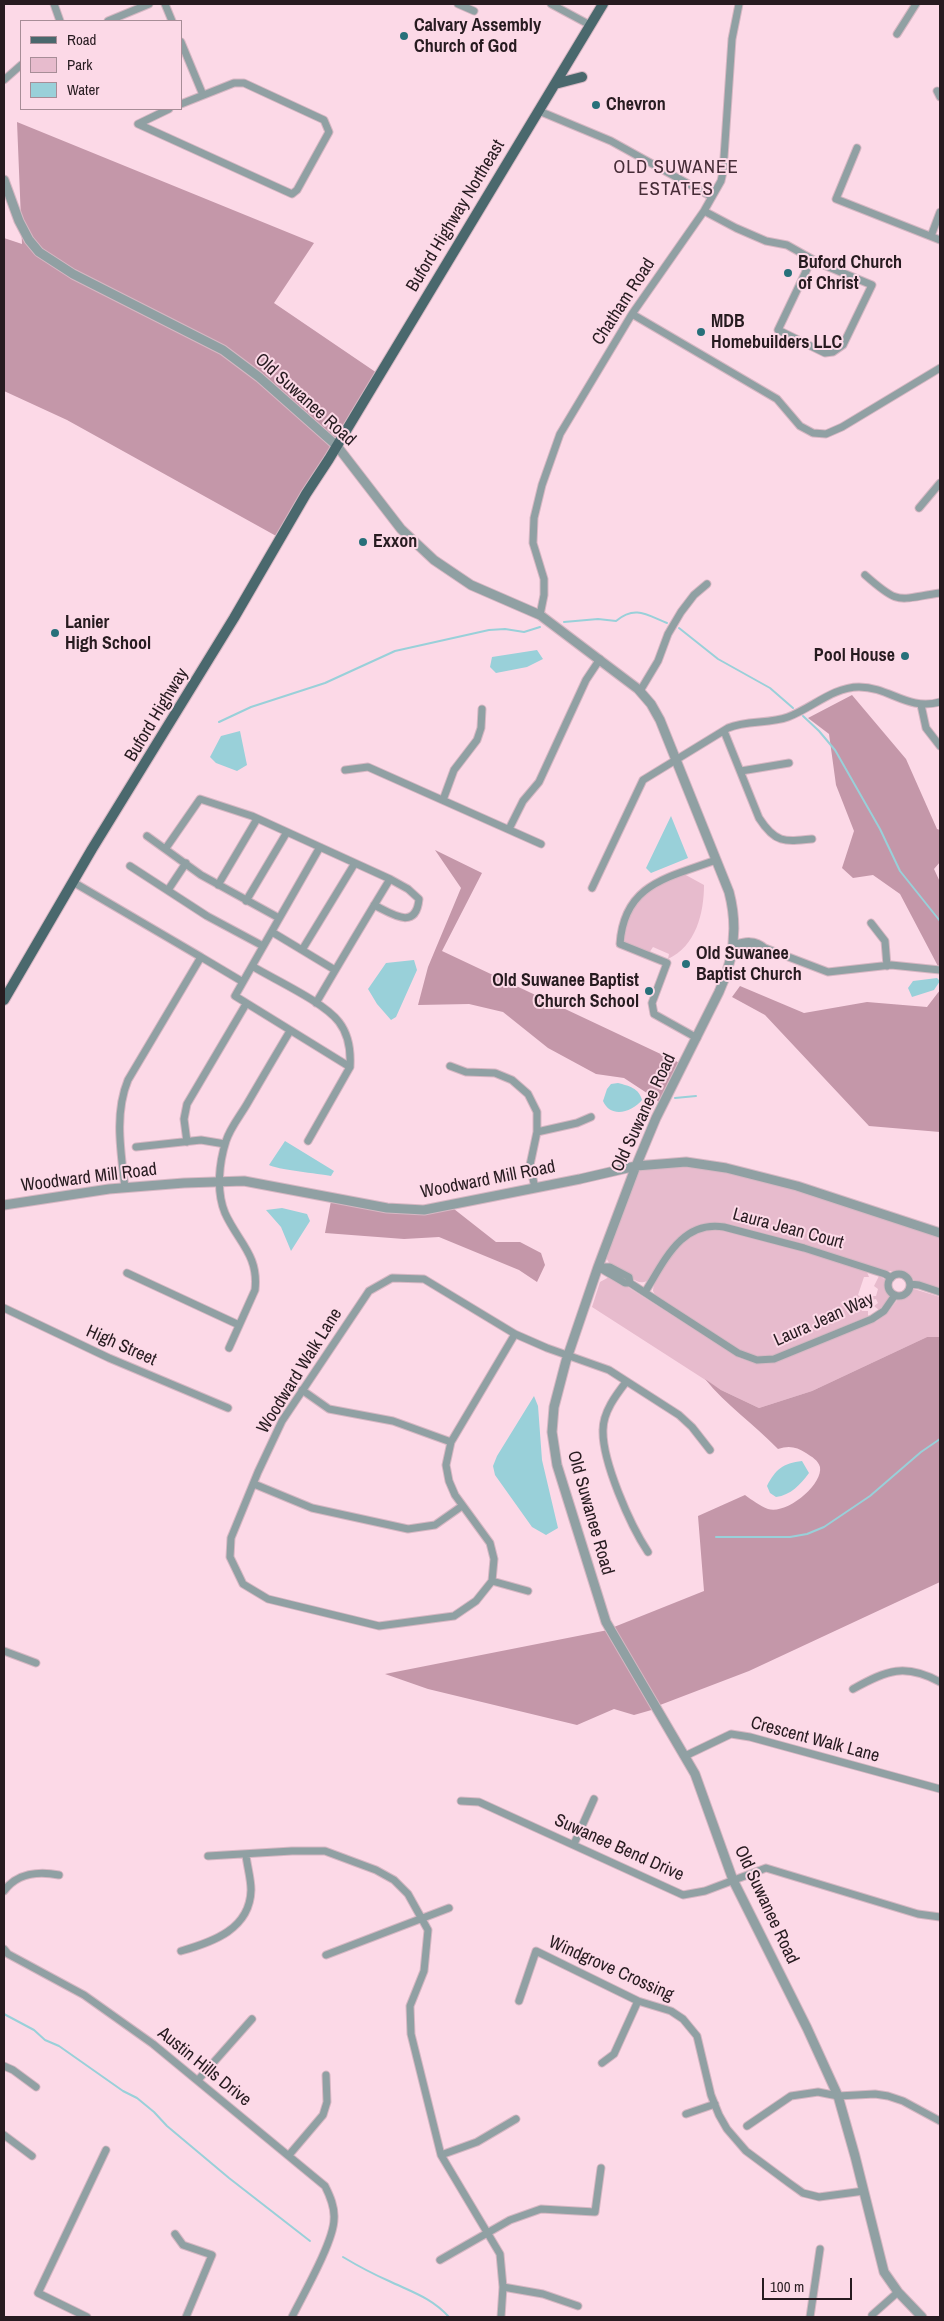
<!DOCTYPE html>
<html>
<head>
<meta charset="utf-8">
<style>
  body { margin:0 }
  #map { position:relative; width:944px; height:2321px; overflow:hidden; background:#fcd9e7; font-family:"Archivo Narrow",sans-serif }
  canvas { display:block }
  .frame { position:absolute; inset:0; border:5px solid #271b20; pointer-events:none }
  .legend { position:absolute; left:20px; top:20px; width:162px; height:90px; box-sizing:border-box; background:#fcd9e7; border:1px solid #a78d97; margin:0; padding:6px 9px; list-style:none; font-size:15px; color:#271b20 }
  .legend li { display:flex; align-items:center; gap:10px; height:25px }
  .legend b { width:25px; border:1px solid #a78d97 }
  .scale { position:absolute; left:762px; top:2278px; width:90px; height:22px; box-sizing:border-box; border:2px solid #271b20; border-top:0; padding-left:6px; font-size:15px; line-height:18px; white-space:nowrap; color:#271b20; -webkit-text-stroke:4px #fcd9e7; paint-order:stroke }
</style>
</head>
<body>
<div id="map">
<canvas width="944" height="2321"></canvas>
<div class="frame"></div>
<ul class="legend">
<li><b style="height:6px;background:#4a686d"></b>Road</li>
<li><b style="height:14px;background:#e7bbcd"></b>Park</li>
<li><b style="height:14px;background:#99d0d9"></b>Water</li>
</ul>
<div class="scale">100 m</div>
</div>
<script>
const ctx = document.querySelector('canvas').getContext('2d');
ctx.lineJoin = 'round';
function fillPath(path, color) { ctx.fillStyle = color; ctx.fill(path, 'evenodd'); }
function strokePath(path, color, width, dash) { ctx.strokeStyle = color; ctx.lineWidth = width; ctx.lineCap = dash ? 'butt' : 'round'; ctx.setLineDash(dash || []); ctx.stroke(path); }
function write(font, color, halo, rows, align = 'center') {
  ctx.font = font + ' "Archivo Narrow",sans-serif'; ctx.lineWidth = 4; ctx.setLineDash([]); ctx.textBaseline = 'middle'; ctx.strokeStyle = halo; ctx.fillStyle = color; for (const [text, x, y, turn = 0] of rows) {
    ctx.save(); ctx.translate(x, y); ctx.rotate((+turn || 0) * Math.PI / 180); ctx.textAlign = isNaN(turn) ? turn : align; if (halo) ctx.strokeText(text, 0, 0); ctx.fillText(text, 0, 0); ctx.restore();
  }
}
const green = new Path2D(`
  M 684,874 L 704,885 C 704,913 696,946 668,959 L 669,954 L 653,947 L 649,953 L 623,944 L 623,928 L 638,899 L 651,887 Z
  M 675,1165 C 767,1172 854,1207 940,1236 L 940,1289 L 914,1280 L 904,1272 L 888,1271 L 810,1246 L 719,1222 C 682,1223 672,1243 654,1271 C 652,1276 649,1281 644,1282 C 636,1284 629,1275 623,1272 C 616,1267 609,1266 606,1257 L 639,1171 Z
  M 712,1229 L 722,1230 L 802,1251 L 867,1272 L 869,1277 L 864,1277 L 858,1295 L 863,1298 L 858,1301 L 862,1311 L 868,1311 L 868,1316 L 771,1356 L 751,1356 L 740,1351 L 657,1298 L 653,1291 C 654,1276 680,1242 693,1235 C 698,1232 706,1231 712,1229 Z
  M 879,1276 L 886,1280 L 890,1298 L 879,1310 L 874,1306 L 878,1303 L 876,1299 L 871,1300 L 871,1296 L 876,1296 L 878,1289 L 874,1286 Z
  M 609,1277 L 620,1282 L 739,1358 C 753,1364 766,1365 780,1361 L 877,1321 L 889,1311 L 898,1299 L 914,1289 L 940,1297 L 940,1337 L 927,1337 L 812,1391 L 759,1408 L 721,1390 L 592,1307 L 600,1282 Z`);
const forest = new Path2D(`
  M 17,122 L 314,243 L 274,303 L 377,373 L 278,537 L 67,420 L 4,391 L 4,238 L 22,244 Z
  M 852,695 L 906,759 L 937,829 L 940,830 L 940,862 L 934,869 L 940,882 L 940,970 L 900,894 L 873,875 L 853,878 L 842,868 L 854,831 L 836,785 L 829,734 L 808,718 Z
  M 435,850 L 482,873 L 442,951 L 684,1065 L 663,1108 L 656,1099 L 624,1078 L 596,1074 L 548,1048 L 503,1012 L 469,1004 L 418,1005 L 428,967 L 461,888 Z
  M 740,986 L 804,1013 L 867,1002 L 927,1007 L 940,990 L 940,1132 L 869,1126 L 765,1015 L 732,997 Z
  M 331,1201 L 406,1214 L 454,1209 L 496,1242 L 520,1242 L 541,1253 L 545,1265 L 537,1282 L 519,1270 L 439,1237 L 404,1239 L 325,1233 Z
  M 927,1337 L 940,1337 L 940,1582 L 749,1671 L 660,1705 L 614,1627 L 704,1591 L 698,1516 L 745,1495 C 752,1500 760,1506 768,1509 C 786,1515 823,1485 820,1467 C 818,1460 812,1457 806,1453 C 797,1447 789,1445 778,1449 C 754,1424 726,1405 705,1379 L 721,1390 L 759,1408 L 812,1391 Z
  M 608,1630 L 655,1709 L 634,1715 L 614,1709 L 577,1725 L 428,1689 L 385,1674 Z`);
const water = new Path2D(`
  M 537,650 L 543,659 L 527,667 L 496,673 L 490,667 L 492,657 Z
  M 240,731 L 247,765 L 237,771 L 216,763 L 210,757 L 221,736 Z
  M 671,816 L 688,858 L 651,873 L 646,868 Z
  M 414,960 L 417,970 L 396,1017 L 391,1020 L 377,1004 L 368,989 L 386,963 Z
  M 937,978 L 940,981 L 934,990 L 912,997 L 908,988 L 913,981 Z
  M 618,1083 C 629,1086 639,1088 642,1100 C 632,1112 611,1119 603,1101 L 607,1089 L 611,1084 Z
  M 285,1141 L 334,1171 L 331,1176 C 320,1174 275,1169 269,1165 Z
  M 282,1208 L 307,1214 L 310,1221 L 291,1251 L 281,1227 L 266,1210 Z
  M 534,1396 L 538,1406 L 542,1460 L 558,1528 L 546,1535 L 532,1527 L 495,1475 L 493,1466 L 497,1456 Z
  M 802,1461 L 809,1473 C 800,1485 791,1495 776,1497 L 770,1493 L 767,1486 C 775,1470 783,1463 802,1461 Z`);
const stream = new Path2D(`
  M 564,622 L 598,619 L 616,621 C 635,605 647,615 667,623
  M 679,628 L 718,659 L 770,688 L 793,708
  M 803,716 L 819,731 L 835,750 L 880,829 L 900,871 L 940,921
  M 219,722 L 251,707 L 325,683 L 395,651 L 489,630 L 505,629 L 524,632 L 540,627
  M 675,1098 L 696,1096
  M 648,1114 L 655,1103
  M 716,1537 L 790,1537 L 807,1534 L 824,1527 L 870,1496 L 921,1452 L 940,1439
  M 4,2014 L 34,2030 L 45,2040 L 59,2046 L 123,2091 L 137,2098 L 154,2112 L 167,2126 L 229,2178 L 310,2241
  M 343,2257 C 358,2266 373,2274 389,2281 C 412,2292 432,2298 449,2317`);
const minor = new Path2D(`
  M 54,4 L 60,21
  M 165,4 L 172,21
  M 458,4 L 474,11
  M 551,4 L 590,25
  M 108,21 L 149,4
  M 897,34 L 916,4
  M 181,42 L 203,95
  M 4,80 L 21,65
  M 937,91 L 940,97
  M 169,109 L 138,124 L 292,194 L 297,190 L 329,132 L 324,120 L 244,83 L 234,83 L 181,104
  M 539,111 L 611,141 L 712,197
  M 857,148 L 836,199 L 940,240
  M 704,211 L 736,228 L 766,241 L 787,245 L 819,263 L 872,285 L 843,345 L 833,352 L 825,353 L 778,330 L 808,267
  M 931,236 L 940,212
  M 632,314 L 777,399 L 800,426 L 813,433 L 826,434 L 842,427 L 940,368
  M 919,508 L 940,483
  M 865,575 C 900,606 897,599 940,593
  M 540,615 L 544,595 L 544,579 L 533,543 L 534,518 L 542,485 L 560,434 L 632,314 L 704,211 L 721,181 L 723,172 L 732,39 L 739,4
  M 640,691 L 658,661 L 668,634 L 681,612 L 694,595 L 707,584
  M 921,705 L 926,728 L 940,746
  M 724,731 L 759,818 C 775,843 784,842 812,839
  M 345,770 L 368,767 L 541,844
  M 741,771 L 789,763
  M 443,800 L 454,770 L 477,740 L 481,728 L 482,709
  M 509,829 L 523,801 L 539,782 L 586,680 L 600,659
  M 147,836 L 201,875 L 279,918
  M 166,848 L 200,799 L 252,816 L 390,879
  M 130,866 L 207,916 L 263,946
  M 73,882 L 201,957
  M 218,885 L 257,819
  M 592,888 L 643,780 L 728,728 C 747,720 769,724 788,717 C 812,708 833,687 859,687 C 890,687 907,711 940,702
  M 168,890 L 186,863
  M 246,901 L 287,832
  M 871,923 L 885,941 L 887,966
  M 272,932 L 335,970
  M 733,945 C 745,941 755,939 765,948 L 828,972 L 891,965 L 940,970
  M 734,945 L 759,950 L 765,948
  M 302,950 L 355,863
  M 252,966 C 275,980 324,1002 339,1022 C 349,1035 351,1051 350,1067 L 235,996 Z
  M 252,966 L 320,847
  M 316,1003 C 340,962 365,920 390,879 L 408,889 L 419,899 C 416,931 392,914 374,905
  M 697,1038 L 654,1014 L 652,1003 L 667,963 L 620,944 C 624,884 667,878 716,860
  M 450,1066 L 466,1072 L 495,1073 L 512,1080 L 528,1094 L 537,1112 L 537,1132 L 530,1165 L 535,1188
  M 537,1132 L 577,1123 L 591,1117
  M 308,1141 L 350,1067
  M 187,1142 L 184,1119 L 187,1104 L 246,1004
  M 136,1147 L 201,1140 L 225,1144
  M 125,1188 C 121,1152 114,1114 128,1080 L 201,957 L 243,982
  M 598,1267 L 625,1283 L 630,1283 L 738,1353 L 757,1360 L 774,1359 L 872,1319 L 884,1311 L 895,1295
  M 598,1267 L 610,1267 L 629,1277 L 630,1283
  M 127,1273 L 239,1325
  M888 1285a11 11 0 1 1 22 0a11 11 0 1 1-22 0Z
  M 910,1284 L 919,1285 L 940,1292
  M 645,1292 C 664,1262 681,1220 724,1227 L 804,1248 L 885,1274 L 891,1278
  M 4,1308 L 109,1358 L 228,1408
  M 515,1334 L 451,1442 L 446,1465 L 449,1481 L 455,1495 L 490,1543 L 494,1559 L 492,1581 L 476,1601 L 454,1616 L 379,1626 L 268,1599 L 243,1584 L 230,1557 L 231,1538 L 258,1472 L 282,1421 L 369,1291 L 392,1278 L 424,1279 L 515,1334 L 547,1348 L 609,1370 L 679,1415 L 692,1427 L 710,1450
  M 229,1348 L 255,1290 C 259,1255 238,1242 225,1213 C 216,1191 219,1163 226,1141 C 230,1128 240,1116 247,1104 C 261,1080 275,1056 290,1031
  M 626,1382 C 616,1395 603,1412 603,1430 C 602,1461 630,1525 648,1552
  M 302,1390 L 329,1409 L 393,1421 L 451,1442
  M 254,1484 L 312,1508 L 408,1529 L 435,1525 L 462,1506
  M 492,1581 L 528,1591
  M 4,1651 L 36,1663
  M 853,1689 C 887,1670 905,1663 940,1682
  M 685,1756 L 731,1734 L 750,1737 L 940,1789
  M 461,1801 L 479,1802 L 683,1895 L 705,1891 L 766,1868 L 918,1914 L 940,1917
  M 574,1844 L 594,1799
  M 208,1856 L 292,1851 L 325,1851 L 376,1870 L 394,1880 L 408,1894 L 428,1930 L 424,1971 L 410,2006 L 411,2034 L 441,2155 L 500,2254 L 503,2287 L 501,2317
  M 4,1891 C 17,1873 39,1871 59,1875
  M 4,1949 L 8,1954 L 84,1995 L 153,2044 L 325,2186 C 330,2196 335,2207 334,2219 C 334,2241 303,2295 292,2317
  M 181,1951 C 213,1942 250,1929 251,1890 C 251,1878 247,1866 246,1855
  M 326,1955 L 449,1908
  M 519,2001 L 536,1951 L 638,2001 L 671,2011 L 683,2019 L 697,2036 L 711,2095 L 719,2115 L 727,2129 L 746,2151 L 789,2183 L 803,2193 L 819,2197 L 864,2191
  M 602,2063 L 614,2054 L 638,2001
  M 4,2066 L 13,2070 L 36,2087
  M 198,2080 L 252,2019
  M 686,2114 L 715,2104
  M 747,2126 L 791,2096 L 818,2092 L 838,2096 L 875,2094 L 888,2096 L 903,2101 L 940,2121
  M 4,2135 L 32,2156
  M 289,2155 L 323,2115 L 327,2102 L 326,2075
  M 441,2155 L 477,2142 L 516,2119
  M 175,2234 L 183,2245 L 212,2255 L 186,2317
  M 440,2260 L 510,2220 L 541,2209 L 595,2212 L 601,2168
  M 503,2287 L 543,2294 L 578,2306
  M 872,2315 L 898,2292
  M 87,2317 L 38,2293 L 106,2150
  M 810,2317 L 820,2249`);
const tertiary = new Path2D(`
  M 4,180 L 19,221 L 29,240 L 39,252 L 73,274 L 223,350 L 259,377 L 337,446 L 401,529 L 434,560 L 471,585 L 540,615 L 638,689 L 651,704 L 660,720 L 729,892 C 738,926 734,960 719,992 L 656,1118 L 636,1166 L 598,1267 L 566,1361 L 554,1407 L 552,1432 L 557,1465 L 606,1622 L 695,1774 L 733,1880 L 807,2028 L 838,2096 L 855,2156 L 884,2272 L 898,2292 L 922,2317
  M 4,1205 L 109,1189 L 184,1183 L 244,1181 L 387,1208 L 424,1210 L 580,1179 L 636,1166 L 686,1162 L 726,1168 L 797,1186 L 940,1233`);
const primary = new Path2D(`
  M 555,84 L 582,77
  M 4,1000 L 92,849 L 234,618 L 306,494 L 329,459 L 603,4`);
const markers = [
  [404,36,5,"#27707a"],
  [596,105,5,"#27707a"],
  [788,273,5,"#27707a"],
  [701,332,5,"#27707a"],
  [363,542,5,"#27707a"],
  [55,633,5,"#27707a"],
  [905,656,5,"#27707a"],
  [686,964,5,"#27707a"],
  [649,991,5,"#27707a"]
];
const poiNames = [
  ["Calvary Assembly",414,26],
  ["Church of God",414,47],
  ["Chevron",606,105],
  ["Buford Church",798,263],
  ["of Christ",798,284],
  ["MDB",711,322],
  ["Homebuilders LLC",711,343],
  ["Exxon",373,542],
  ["Lanier",65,623],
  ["High School",65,644],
  ["Pool House",895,656,"right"],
  ["Old Suwanee",696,954],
  ["Baptist Church",696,975],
  ["Old Suwanee Baptist",639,981,"right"],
  ["Church School",639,1002,"right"]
];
const streetNames = [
  ["Buford Highway Northeast",456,216,-59],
  ["Chatham Road",624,302,-57],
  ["Old Suwanee Road",305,400,42],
  ["Buford Highway",157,715,-59],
  ["Old Suwanee Road",644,1113,-65],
  ["Woodward Mill Road",89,1178,-7],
  ["Woodward Mill Road",488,1180,-11],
  ["Laura Jean Court",788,1229,15],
  ["Laura Jean Way",824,1320,-24],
  ["High Street",121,1346,24],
  ["Woodward Walk Lane",300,1371,-58],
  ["Old Suwanee Road",590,1513,74],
  ["Crescent Walk Lane",815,1740,15],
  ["Suwanee Bend Drive",619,1848,24],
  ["Old Suwanee Road",766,1905,65],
  ["Windgrove Crossing",611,1969,24],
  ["Austin Hills Drive",204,2067,39]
];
const neighbourhoodNames = [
  ["OLD SUWANEE",676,168],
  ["ESTATES",676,190]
];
fillPath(green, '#e7bbcd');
fillPath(forest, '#c497a9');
fillPath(water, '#99d0d9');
strokePath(stream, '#99d0d9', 2);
strokePath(minor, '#d6b7c3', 9);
strokePath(tertiary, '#d6b7c3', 11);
strokePath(primary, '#d6b7c3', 12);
strokePath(minor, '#90a0a3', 7);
strokePath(tertiary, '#90a0a3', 9);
strokePath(primary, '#4a686d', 10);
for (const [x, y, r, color] of markers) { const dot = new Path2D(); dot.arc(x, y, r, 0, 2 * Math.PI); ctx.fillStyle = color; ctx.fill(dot); strokePath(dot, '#fcd9e7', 2); }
write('bold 18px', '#271b20', '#fcd9e7', poiNames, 'left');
write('18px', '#271b20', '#fcd9e7', streetNames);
ctx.letterSpacing = '1px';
write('19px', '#462c37', '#fcd9e7', neighbourhoodNames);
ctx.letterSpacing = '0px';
</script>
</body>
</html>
